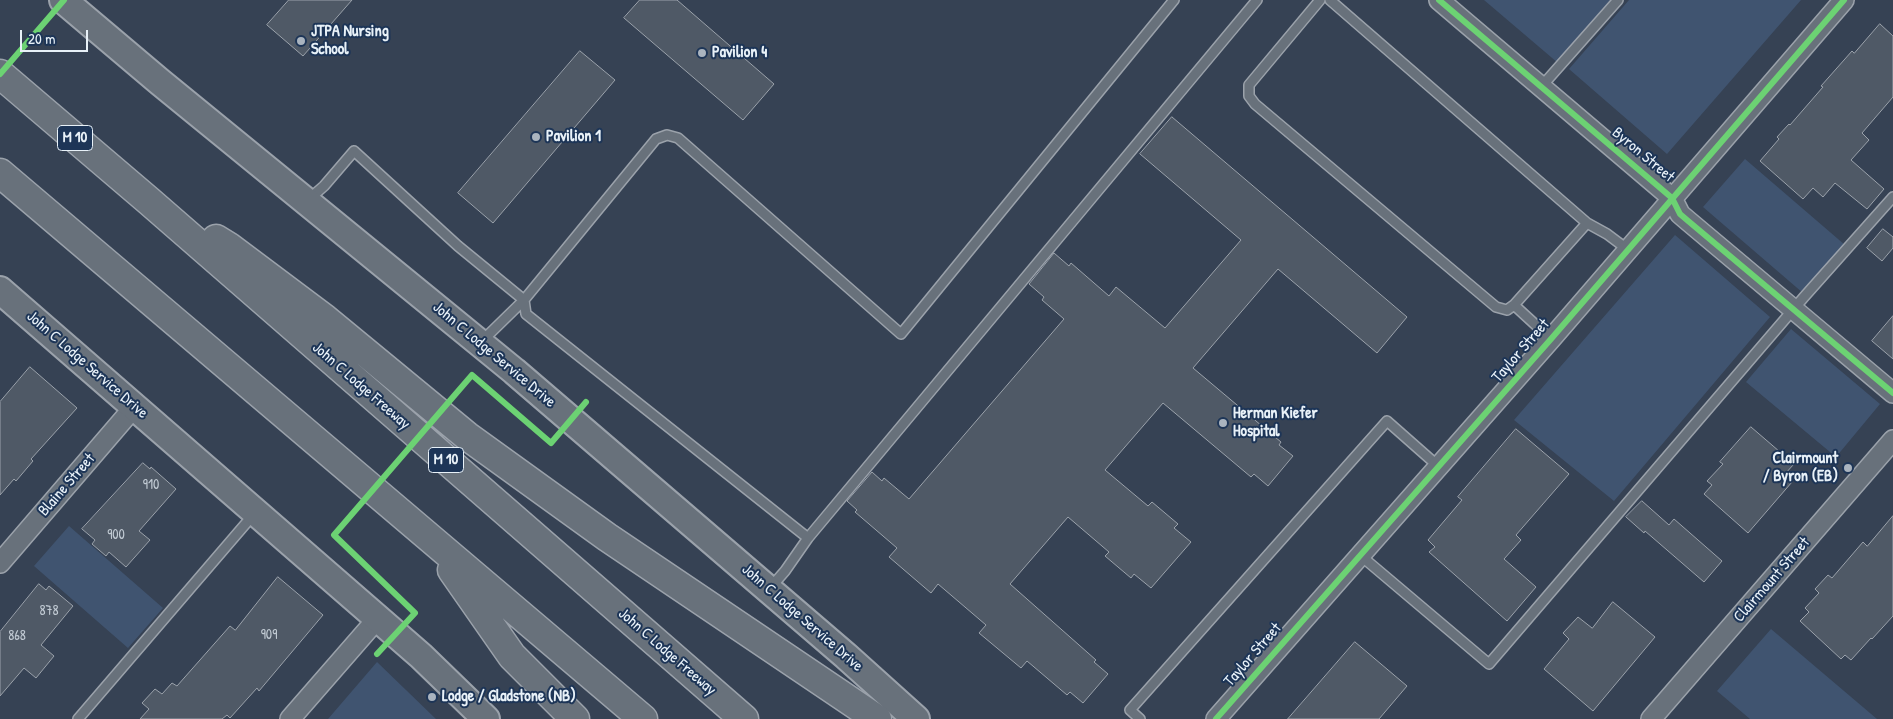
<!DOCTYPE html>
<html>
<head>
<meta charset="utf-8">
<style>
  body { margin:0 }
  #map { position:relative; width:1893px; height:719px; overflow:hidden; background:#364254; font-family:"Patrick Hand",sans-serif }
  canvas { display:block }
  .scale { position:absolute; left:20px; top:30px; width:68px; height:22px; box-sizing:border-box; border:2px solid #e8f1f8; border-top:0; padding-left:6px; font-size:15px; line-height:18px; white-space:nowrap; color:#e8f1f8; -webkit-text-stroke:4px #1d3557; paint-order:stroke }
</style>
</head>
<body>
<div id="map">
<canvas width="1893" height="719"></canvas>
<div class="scale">20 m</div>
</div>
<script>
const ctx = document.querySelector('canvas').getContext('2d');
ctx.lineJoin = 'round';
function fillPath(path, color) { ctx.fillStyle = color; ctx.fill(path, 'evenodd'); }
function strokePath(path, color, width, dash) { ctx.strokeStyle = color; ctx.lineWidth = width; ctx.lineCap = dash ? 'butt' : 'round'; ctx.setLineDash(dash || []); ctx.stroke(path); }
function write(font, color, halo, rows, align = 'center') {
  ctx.font = font + ' "Patrick Hand",sans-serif'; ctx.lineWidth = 4; ctx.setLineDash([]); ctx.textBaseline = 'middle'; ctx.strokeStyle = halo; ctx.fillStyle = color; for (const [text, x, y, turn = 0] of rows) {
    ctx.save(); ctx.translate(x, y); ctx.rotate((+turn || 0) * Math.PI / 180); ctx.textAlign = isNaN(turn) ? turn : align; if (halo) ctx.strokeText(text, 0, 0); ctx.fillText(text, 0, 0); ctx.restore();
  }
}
const green = new Path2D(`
  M 1484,0 L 1613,0 L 1558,63 Z
  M 1629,0 L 1801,0 L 1667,154 L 1569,69 Z
  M 1745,159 L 1845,245 L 1803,293 L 1703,207 Z
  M 1675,235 L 1770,317 L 1614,501 L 1514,420 Z
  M 1791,329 L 1880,404 L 1836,457 L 1746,382 Z
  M 69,526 L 163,608 L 128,648 L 34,566 Z
  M 1771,629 L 1877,719 L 1750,719 L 1717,691 Z
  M 377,662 L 436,719 L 328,719 Z`);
const building = new Path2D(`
  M 289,0 L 352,0 L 303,56 L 267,25 Z
  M 640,0 L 677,0 L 774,84 L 743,120 L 624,18 Z
  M 1880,24 L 1893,36 L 1893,97 L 1862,133 L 1869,140 L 1851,160 L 1884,189 L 1867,209 L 1835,183 L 1823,197 L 1813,188 L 1803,199 L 1760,161 L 1779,139 L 1777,137 L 1789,124 L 1790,125 L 1823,87 L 1821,86 L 1852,51 L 1854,53 Z
  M 580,51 L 615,80 L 493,223 L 458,193 Z
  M 1172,117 L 1407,317 L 1377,353 L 1278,269 L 1193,368 L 1281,442 L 1279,445 L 1293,456 L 1268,486 L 1254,474 L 1251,477 L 1163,403 L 1105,470 L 1148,506 L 1152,502 L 1178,524 L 1174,528 L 1191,542 L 1151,588 L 1134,574 L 1131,578 L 1105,556 L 1109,552 L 1068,517 L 1010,584 L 1096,660 L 1094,662 L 1108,674 L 1083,703 L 1070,692 L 1067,695 L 1027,661 L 1021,668 L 979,633 L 986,625 L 938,584 L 931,593 L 889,557 L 897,548 L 855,512 L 857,510 L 847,501 L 872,472 L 882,481 L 884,478 L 909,499 L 1064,319 L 1042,300 L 1044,297 L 1029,284 L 1054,253 L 1069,266 L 1071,263 L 1109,296 L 1116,287 L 1165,328 L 1241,240 L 1140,154 Z
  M 1883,229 L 1893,237 L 1893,248 L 1882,261 L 1867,248 Z
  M 1893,316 L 1893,359 L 1872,341 Z
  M 30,367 L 77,408 L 31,459 L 33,461 L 16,481 L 14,479 L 0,495 L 0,402 Z
  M 1751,427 L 1794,464 L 1784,475 L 1792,482 L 1748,533 L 1704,494 L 1712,485 L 1707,481 L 1723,464 L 1720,462 Z
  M 1516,429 L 1569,474 L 1516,535 L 1521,540 L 1504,559 L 1536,587 L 1507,621 L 1429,552 L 1435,547 L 1428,540 L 1462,500 L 1458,497 Z
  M 143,463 L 150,469 L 151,467 L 176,489 L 139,531 L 150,540 L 126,567 L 109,552 L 106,556 L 92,544 L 95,540 L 82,529 Z
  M 1642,501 L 1669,525 L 1674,519 L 1722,561 L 1704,582 L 1645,531 L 1644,533 L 1626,517 Z
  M 1893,516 L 1893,616 L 1872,639 L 1871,638 L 1851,660 L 1845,655 L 1841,659 L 1800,621 L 1809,612 L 1805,608 L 1819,593 L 1815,589 L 1828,575 L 1832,578 L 1863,542 L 1867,546 Z
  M 278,577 L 323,615 L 259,691 L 257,688 L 230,718 L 227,715 L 222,719 L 140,719 L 149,709 L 142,703 L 155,689 L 162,694 L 172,683 L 177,686 L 230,626 L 235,630 Z
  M 39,584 L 46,590 L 49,586 L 73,606 L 41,645 L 54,656 L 36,678 L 24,668 L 0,696 L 0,632 Z
  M 1613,602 L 1655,637 L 1593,711 L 1544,669 L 1569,639 L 1563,633 L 1578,617 L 1592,628 Z
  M 1355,642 L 1407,686 L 1379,719 L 1288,719 Z`);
const lane = new Path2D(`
  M 1320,0 L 1249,85 L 1249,96 L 1255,104 L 1496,307 L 1507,310 L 1514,305 L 1587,223
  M 1330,0 L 1587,223 L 1607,234 L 1627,249
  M 1541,87 L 1618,0
  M 308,200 L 324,186 L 354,151 L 458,246 L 524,300 L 482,341
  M 1514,305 L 1551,339
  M 808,538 L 1257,0
  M 1360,555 L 1489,664 L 1804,297 L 1893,197
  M 771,587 L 785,571 L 808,538 L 526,314 L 524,300 L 656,139 L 667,135 L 678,138 L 901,334 L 1174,0
  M 78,719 L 254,514
  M 1140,719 L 1130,710 L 1387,421 L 1438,466`);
const street = new Path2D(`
  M 1439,0 L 1672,198 L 1680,214 L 1687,220 L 1893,393
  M 0,563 L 135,406
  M 290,719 L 378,618
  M 1216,719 L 1551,339 L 1844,0
  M 1651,719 L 1893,440`);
const secondary = new Path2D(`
  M 63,0 L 160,82 L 514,371 L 846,656 L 916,719
  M 0,290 L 421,656 L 486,719`);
const highway = new Path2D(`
  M 0,74 L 149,201 L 744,719
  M 0,173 L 643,719
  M 216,239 L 229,247 L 325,319 L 467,436 L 607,537 L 877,719
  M 452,570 L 512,656 L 575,719`);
const cycleway = new Path2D(`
  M 1439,0 L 1672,198 L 1680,214 L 1687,220 L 1893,393
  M 0,74 L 64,0
  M 377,654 L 415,613 L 334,535 L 472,375 L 551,443 L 586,402
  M 1216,719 L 1551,339 L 1844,0`);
const markers = [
  [301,41,5,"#aab4bf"],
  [702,53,5,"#aab4bf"],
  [536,137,5,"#aab4bf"],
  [1223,423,5,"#aab4bf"],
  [1848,468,5,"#aab4bf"],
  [432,697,5,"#aab4bf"]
];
const numberNames = [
  ["910",151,485],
  ["900",116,535],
  ["878",49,611],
  ["909",269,635],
  ["868",17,636]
];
const shields = [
  [75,138,35],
  [446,460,35]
];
const shieldNames = [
  ["M 10",75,138],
  ["M 10",446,460]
];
const poiNames = [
  ["JTPA Nursing",311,32],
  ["School",311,50],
  ["Pavilion 4",712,53],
  ["Pavilion 1",546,137],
  ["Herman Kiefer",1233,414],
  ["Hospital",1233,432],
  ["Clairmount",1838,459,"right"],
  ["/ Byron (EB)",1838,477,"right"],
  ["Lodge / Gladstone (NB)",442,697]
];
const streetNames = [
  ["Byron Street",1643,155,40],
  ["Taylor Street",1521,351,-49],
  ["John C Lodge Service Drive",494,355,40],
  ["John C Lodge Service Drive",87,365,41],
  ["John C Lodge Freeway",361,386,41],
  ["Blaine Street",67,485,-49],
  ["Clairmount Street",1772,580,-49],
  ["John C Lodge Service Drive",802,618,41],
  ["John C Lodge Freeway",667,652,41],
  ["Taylor Street",1253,655,-49]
];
fillPath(green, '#405470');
fillPath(building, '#4f5966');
strokePath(building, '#9ba2ab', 1);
strokePath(lane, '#9ba2ab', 12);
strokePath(street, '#9ba2ab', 22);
strokePath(secondary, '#9ba2ab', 30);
strokePath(highway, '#9ba2ab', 31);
strokePath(lane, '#68717b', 9);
strokePath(street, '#68717b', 19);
strokePath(secondary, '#68717b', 26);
strokePath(highway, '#68717b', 28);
strokePath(cycleway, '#6cd273', 6);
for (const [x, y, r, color] of markers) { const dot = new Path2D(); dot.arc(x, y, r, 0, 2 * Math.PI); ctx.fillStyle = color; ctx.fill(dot); strokePath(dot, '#1d3557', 2); }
write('14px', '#c2cbd4', null, numberNames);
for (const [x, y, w] of shields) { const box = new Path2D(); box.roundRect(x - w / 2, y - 12.5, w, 25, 4); ctx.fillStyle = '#1d3557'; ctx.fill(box); strokePath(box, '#e8f1f8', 1); }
write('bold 15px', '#e8f1f8', null, shieldNames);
write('bold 16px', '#e8f1f8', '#1d3557', poiNames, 'left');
write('16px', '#e8f1f8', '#1d3557', streetNames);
</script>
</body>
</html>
